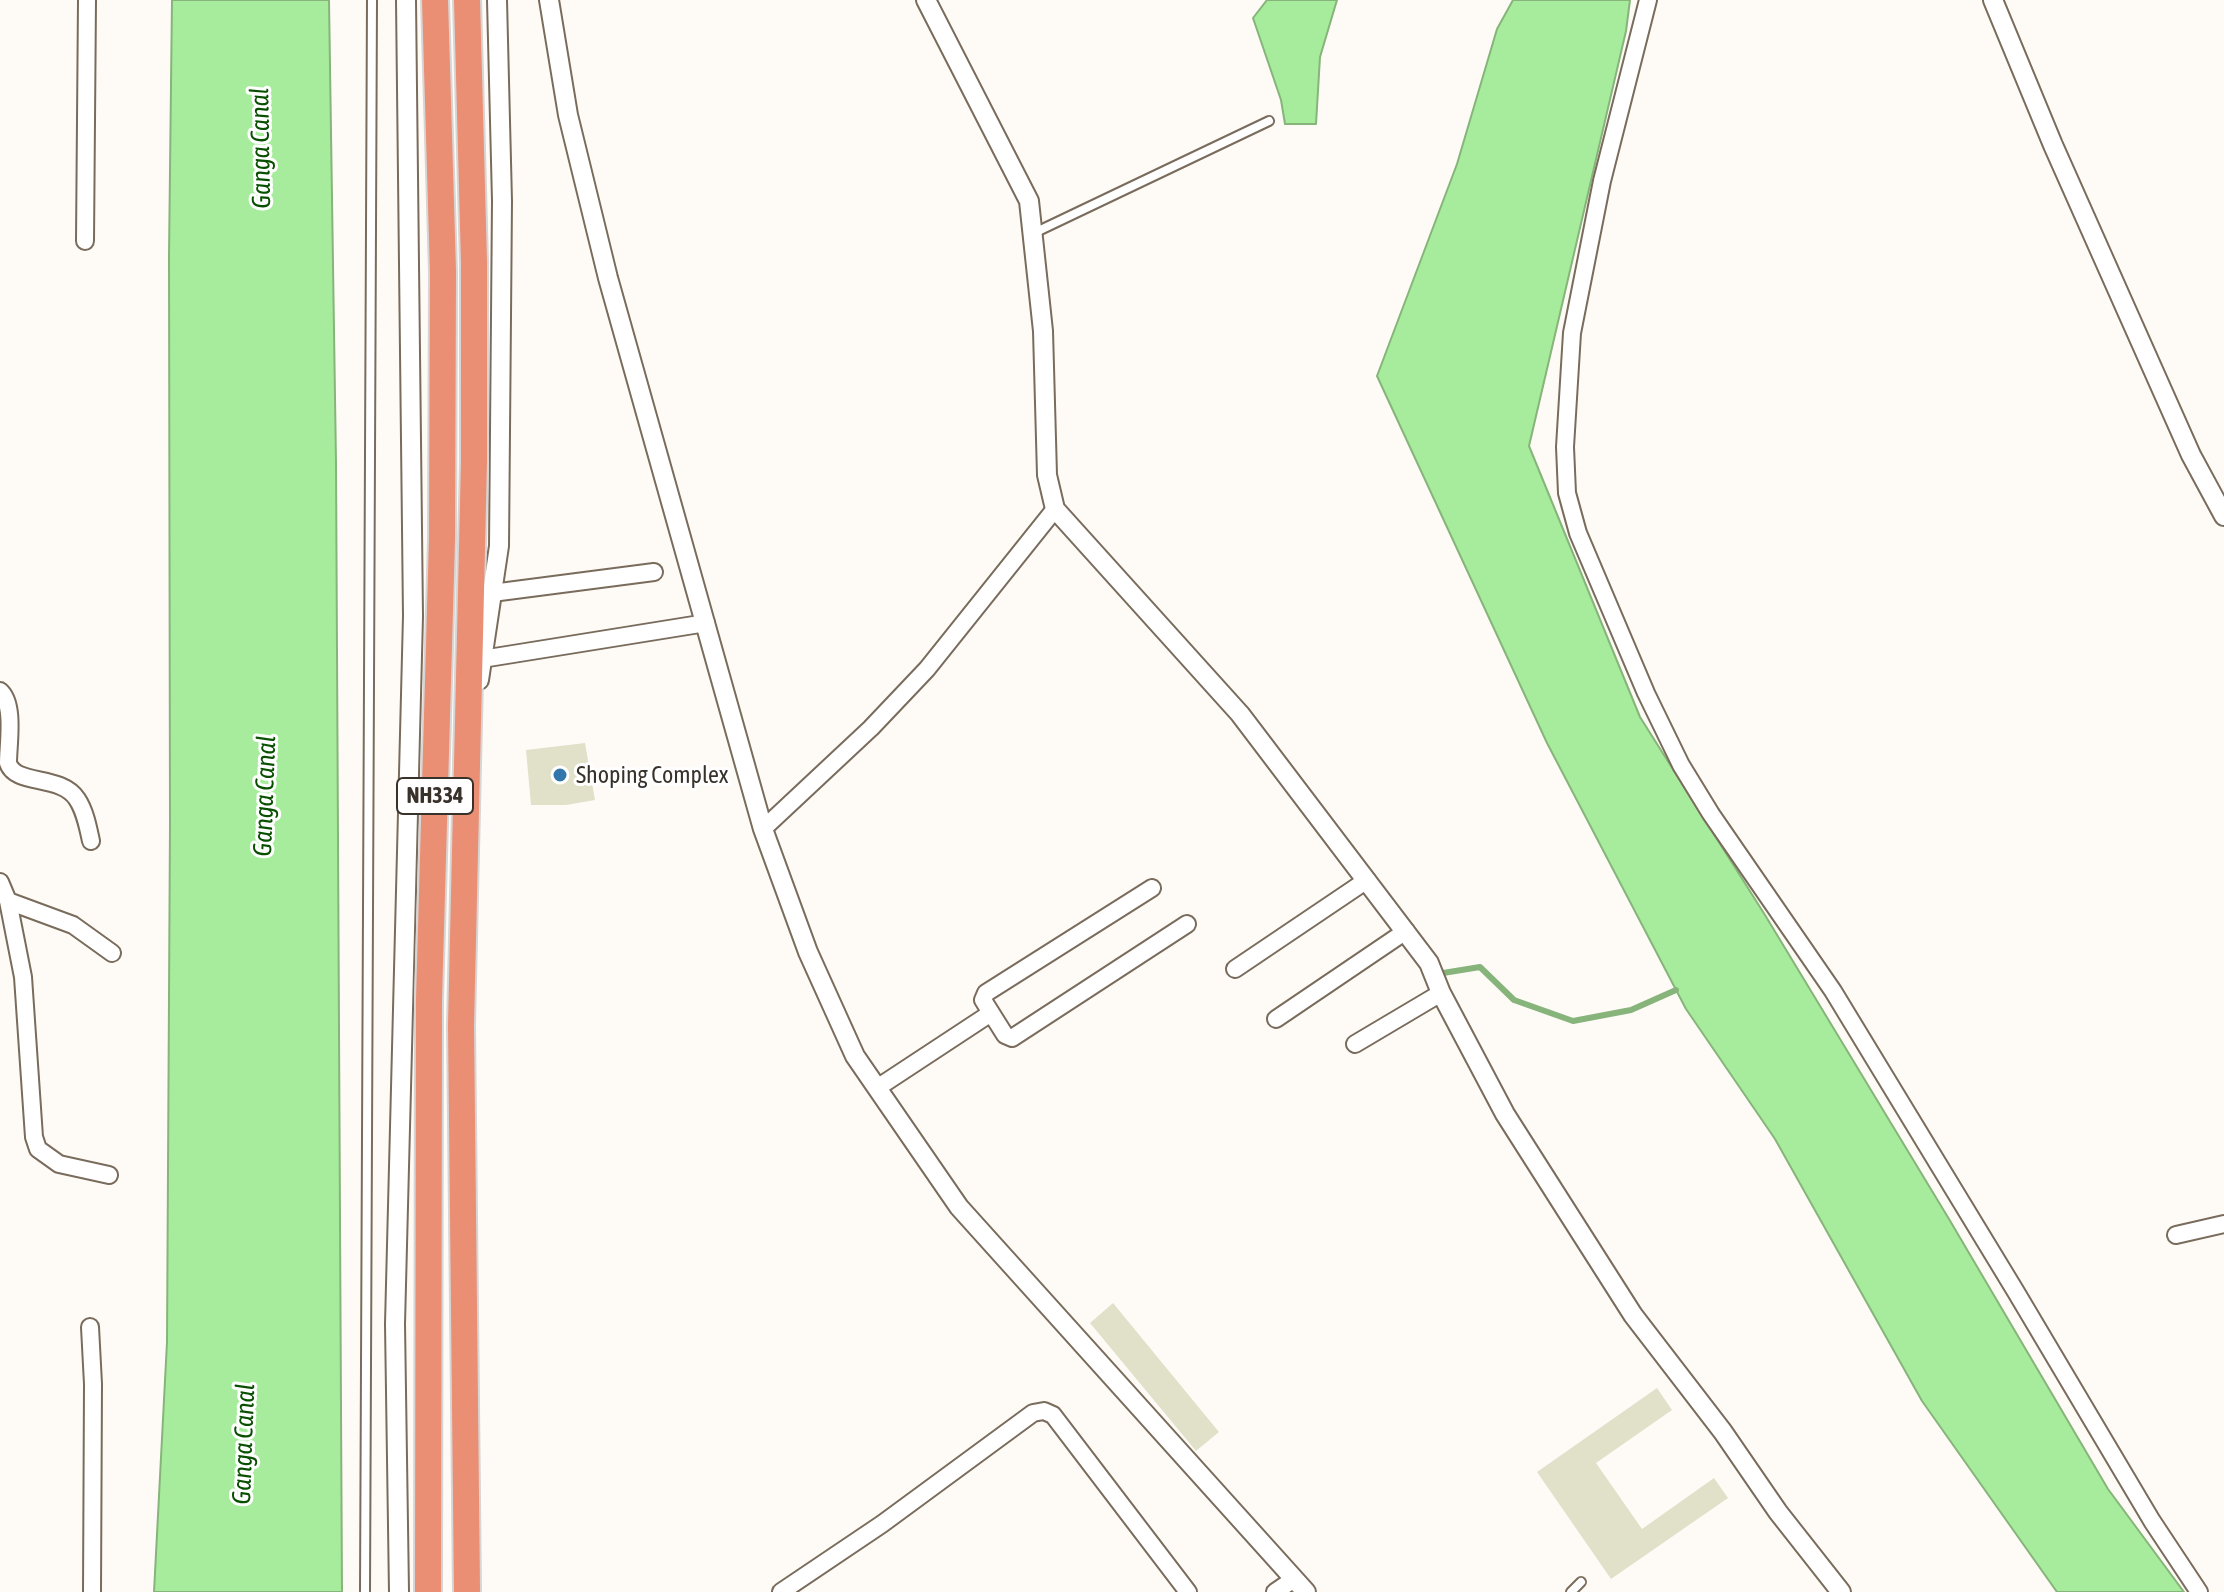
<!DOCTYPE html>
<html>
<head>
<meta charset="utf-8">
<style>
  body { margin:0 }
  canvas { display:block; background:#fefbf7 }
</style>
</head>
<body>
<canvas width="2224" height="1592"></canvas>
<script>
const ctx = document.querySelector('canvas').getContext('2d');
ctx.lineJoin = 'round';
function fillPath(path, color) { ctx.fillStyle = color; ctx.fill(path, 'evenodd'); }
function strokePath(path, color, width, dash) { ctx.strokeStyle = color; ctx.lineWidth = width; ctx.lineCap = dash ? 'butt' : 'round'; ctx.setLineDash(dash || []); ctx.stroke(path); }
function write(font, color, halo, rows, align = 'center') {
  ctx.font = font + ' "Asap Condensed",sans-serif'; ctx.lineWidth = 6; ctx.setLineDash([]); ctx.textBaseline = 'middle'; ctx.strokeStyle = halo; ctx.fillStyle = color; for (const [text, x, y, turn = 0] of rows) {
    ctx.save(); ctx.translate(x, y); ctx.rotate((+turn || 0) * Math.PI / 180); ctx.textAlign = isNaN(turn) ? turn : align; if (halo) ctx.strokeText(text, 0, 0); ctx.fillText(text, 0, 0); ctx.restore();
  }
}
const water = new Path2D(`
  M 172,0 L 329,0 L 336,462 L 342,1592 L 154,1592 L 167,1342 L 170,823 L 169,256 Z
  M 1267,0 L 1337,0 L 1320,57 L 1316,124 L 1285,124 L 1281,100 L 1253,18 Z
  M 1513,0 L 1630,0 L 1626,31 L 1529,446 L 1640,717 L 1765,915 L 1949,1219 L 2108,1489 L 2184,1592 L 2057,1592 L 1922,1401 L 1775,1139 L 1686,1009 L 1547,743 L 1377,376 L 1457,164 L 1497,29 Z`);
const stream = new Path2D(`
  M 1437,974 L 1480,967 L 1514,1000 L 1573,1021 L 1631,1010 L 1676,990`);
const building = new Path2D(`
  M 585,743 L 595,800 L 566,805 L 531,805 L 526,750 Z
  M 1113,1303 L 1219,1432 L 1196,1451 L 1090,1323 Z
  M 1657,1388 L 1672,1410 L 1596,1463 L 1642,1529 L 1714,1478 L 1728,1498 L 1611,1579 L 1537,1472 Z`);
const service = new Path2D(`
  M 1034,233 L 1269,121
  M 365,1592 L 372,0
  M 1571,1592 L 1581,1582`);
const minor = new Path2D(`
  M 1648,0 L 1602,181 L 1572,333 L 1565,447 L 1567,493 L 1578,533 L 1646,693 L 1681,765 L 1711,814 L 1833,991 L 2016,1292 L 2152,1521 L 2199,1592
  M 85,241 L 87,0
  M 492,593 L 654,572
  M 482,659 L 706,623
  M 0,691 C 15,704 8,744 8,763 C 15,786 61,774 77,799 C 85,811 88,827 91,841
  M 763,829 L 871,728 L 927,669 L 1055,509
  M 0,882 L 8,901 L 23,977 L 34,1137 L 38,1149 L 59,1164 L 109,1175
  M 1152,888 L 986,993 L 983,1000 L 1005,1035 L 1012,1038 L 1187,924
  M 8,901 L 73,925 L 112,953
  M 1235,969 L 1367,880
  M 1276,1019 L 1406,931
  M 1355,1044 L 1441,993
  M 877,1088 L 991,1013
  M 2176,1235 L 2224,1224
  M 90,1327 L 93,1384 L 92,1592
  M 781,1592 L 882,1524 L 1033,1413 L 1044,1411 L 1053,1415 L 1188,1592
  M 1275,1592 L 1294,1579`);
const tertiary = new Path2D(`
  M 549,0 L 568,115 L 608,278 L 763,829 L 808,952 L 855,1056 L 959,1207 L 1306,1592
  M 926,0 L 1029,201 L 1043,331 L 1047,475 L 1055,509 L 1240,714 L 1429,963 L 1441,993 L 1505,1114 L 1633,1315 L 1723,1432 L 1778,1512 L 1841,1592
  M 1993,0 L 2053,145 L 2191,455 L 2224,516
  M 479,680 L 499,546 L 502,201 L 497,0
  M 399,1592 L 395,1324 L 413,616 L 406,0`);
const trunk = new Path2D(`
  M 467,0 L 474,263 L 474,461 L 461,1025 L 467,1592
  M 428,1592 L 429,999 L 442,539 L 443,272 L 435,0`);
const markers = [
  [560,775,8,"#3276ab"]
];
const shields = [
  [435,796,76]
];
const shieldNames = [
  ["NH334",435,796]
];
const poiNames = [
  ["Shoping Complex",576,775]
];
const waterNames = [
  ["Ganga Canal",261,148,-91],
  ["Ganga Canal",265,796,-88],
  ["Ganga Canal",244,1444,-88]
];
fillPath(water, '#a7ec9c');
strokePath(water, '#86b47a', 2);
strokePath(stream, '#86b47a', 6);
fillPath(building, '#e1e1ca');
strokePath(service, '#7a6c5c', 12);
strokePath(minor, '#7a6c5c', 20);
strokePath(tertiary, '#7a6c5c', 22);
strokePath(trunk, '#d7d6d5', 30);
strokePath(service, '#fff', 8);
strokePath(minor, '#fff', 16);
strokePath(tertiary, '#fff', 18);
strokePath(trunk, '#ea8e74', 26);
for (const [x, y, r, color] of markers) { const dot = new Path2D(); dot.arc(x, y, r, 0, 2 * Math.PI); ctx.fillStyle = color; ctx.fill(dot); strokePath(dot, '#fff', 3); }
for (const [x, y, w] of shields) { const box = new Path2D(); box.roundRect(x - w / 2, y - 18, w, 36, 6); ctx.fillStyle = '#fff'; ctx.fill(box); strokePath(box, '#38322b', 2); }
write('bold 22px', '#38322b', null, shieldNames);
write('24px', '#38322b', '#fff', poiNames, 'left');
write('italic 26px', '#084f00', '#fff', waterNames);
</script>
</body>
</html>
